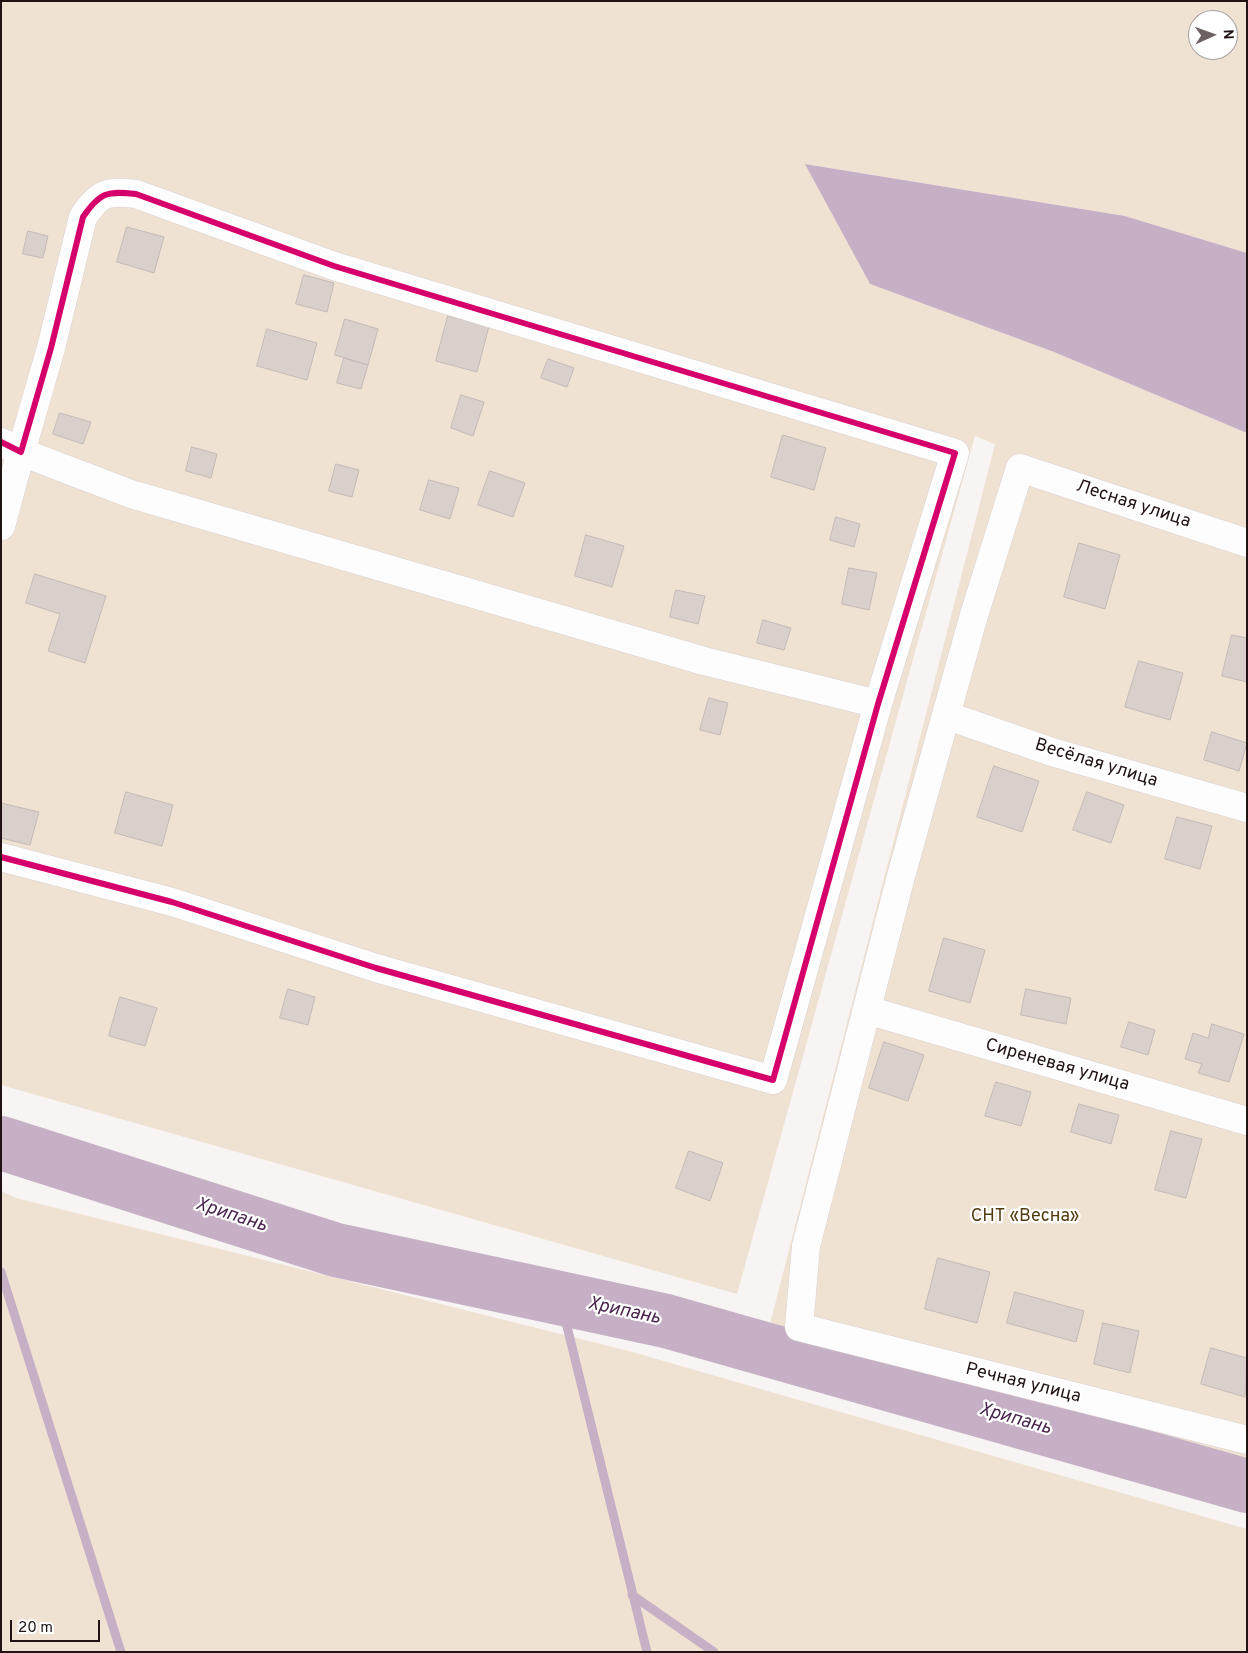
<!DOCTYPE html>
<html>
<head>
<meta charset="utf-8">
<style>
  body { margin:0 }
  #map { position:relative; width:1248px; height:1653px; overflow:hidden; background:#f9f4f4; font-family:Overpass,sans-serif }
  canvas { display:block }
  .frame { position:absolute; inset:0; border:2px solid #211313; pointer-events:none }
  .north { position:absolute; left:1188px; top:10px; width:50px; height:50px; box-sizing:border-box; background:#fff; border:1px solid #a6a1a1; border-radius:50%; rotate:88deg; font-size:14px; font-weight:700; line-height:20px; text-align:center; color:#211313 }
  .north::after { content:''; display:block; margin:auto; width:18px; height:22px; background:#6d6262; clip-path:polygon(50% 0,100% 100%,50% 72%,0 100%) }
  .scale { position:absolute; left:10px; top:1620px; width:90px; height:22px; box-sizing:border-box; border:2px solid #211313; border-top:0; padding-left:6px; font-size:15px; line-height:18px; white-space:nowrap; color:#211313; -webkit-text-stroke:4px #fff; paint-order:stroke }
</style>
</head>
<body>
<div id="map">
<canvas width="1248" height="1653"></canvas>
<div class="frame"></div>
<div class="north">N</div>
<div class="scale">20 m</div>
</div>
<script>
const ctx = document.querySelector('canvas').getContext('2d');
ctx.lineJoin = 'round';
function fillPath(path, color) { ctx.fillStyle = color; ctx.fill(path, 'evenodd'); }
function strokePath(path, color, width, dash) { ctx.strokeStyle = color; ctx.lineWidth = width; ctx.lineCap = dash ? 'butt' : 'round'; ctx.setLineDash(dash || []); ctx.stroke(path); }
function write(font, color, halo, rows, align = 'center') {
  ctx.font = font + ' Overpass,sans-serif'; ctx.lineWidth = 4.5; ctx.setLineDash([]); ctx.textBaseline = 'middle'; ctx.strokeStyle = halo; ctx.fillStyle = color; for (const [text, x, y, turn = 0] of rows) {
    ctx.save(); ctx.translate(x, y); ctx.rotate((+turn || 0) * Math.PI / 180); ctx.textAlign = isNaN(turn) ? turn : align; if (halo) ctx.strokeText(text, 0, 0); ctx.fillText(text, 0, 0); ctx.restore();
  }
}
const green = new Path2D(`
  M 1,1 L 1247,1 L 1247,253 L 1125,216 L 806,164 L 870,284 L 1054,352 L 1247,433 L 1247,1512 L 758,1371 L 995,444 L 975,436 L 737,1294 L 1,1085 ZM 1198,20 L 1228,20 L 1228,50 L 1198,50 Z
  M 1,1191 L 16,1198 L 629,1351 L 1247,1529 L 1247,1652 L 1,1652 Z`);
const water = new Path2D(`
  M 805,164 L 1125,216 L 1247,253 L 1247,433 L 1054,352 L 870,284 Z`);
const stream = new Path2D(`
  M 1,1272 L 121,1652
  M 560,1298 L 647,1652
  M 632,1595 L 714,1652`);
const river = new Path2D(`
  M 1,1143 L 336,1250 L 666,1321 L 1247,1486`);
const building = new Path2D(`
  M 127,227 L 164,237 L 154,273 L 117,262 Z
  M 28,231 L 48,236 L 43,258 L 23,254 Z
  M 304,275 L 334,283 L 327,312 L 296,304 Z
  M 448,316 L 489,326 L 477,372 L 436,361 Z
  M 345,319 L 378,329 L 368,365 L 335,355 Z
  M 267,329 L 317,343 L 307,380 L 257,366 Z
  M 344,358 L 368,365 L 361,389 L 337,383 Z
  M 548,359 L 574,368 L 567,387 L 541,378 Z
  M 461,395 L 484,402 L 473,436 L 451,428 Z
  M 60,413 L 91,422 L 83,444 L 53,434 Z
  M 783,435 L 826,448 L 814,490 L 771,477 Z
  M 192,447 L 217,454 L 211,478 L 186,471 Z
  M 336,464 L 359,470 L 352,497 L 329,491 Z
  M 490,471 L 525,483 L 513,517 L 478,505 Z
  M 429,480 L 459,488 L 450,519 L 420,510 Z
  M 836,517 L 860,524 L 854,547 L 830,540 Z
  M 586,535 L 624,546 L 612,587 L 575,576 Z
  M 1079,543 L 1120,555 L 1105,609 L 1064,597 Z
  M 849,568 L 877,573 L 869,610 L 842,604 Z
  M 35,574 L 106,596 L 85,663 L 48,651 L 60,614 L 26,603 Z
  M 676,590 L 705,596 L 698,624 L 670,617 Z
  M 763,620 L 791,628 L 784,650 L 757,643 Z
  M 1232,635 L 1247,638 L 1247,682 L 1222,676 Z
  M 1139,661 L 1183,673 L 1170,720 L 1125,707 Z
  M 709,698 L 728,703 L 720,735 L 700,730 Z
  M 1212,732 L 1247,743 L 1239,771 L 1204,760 Z
  M 994,766 L 1039,781 L 1022,832 L 977,817 Z
  M 126,792 L 173,805 L 162,846 L 115,833 Z
  M 1087,792 L 1124,805 L 1111,843 L 1073,830 Z
  M 1,803 L 39,812 L 30,845 L 1,838 Z
  M 1177,817 L 1212,826 L 1200,869 L 1165,859 Z
  M 944,938 L 985,950 L 970,1003 L 929,991 Z
  M 288,989 L 315,997 L 308,1025 L 280,1018 Z
  M 1026,989 L 1071,998 L 1066,1024 L 1021,1015 Z
  M 120,997 L 157,1008 L 145,1046 L 109,1036 Z
  M 1129,1022 L 1155,1030 L 1148,1055 L 1121,1047 Z
  M 1212,1024 L 1244,1034 L 1229,1082 L 1198,1073 L 1202,1064 L 1185,1059 L 1193,1033 L 1208,1038 Z
  M 884,1042 L 924,1055 L 908,1101 L 869,1088 Z
  M 996,1082 L 1031,1092 L 1021,1126 L 985,1116 Z
  M 1079,1104 L 1119,1115 L 1111,1144 L 1071,1132 Z
  M 1171,1131 L 1202,1139 L 1186,1198 L 1155,1190 Z
  M 689,1151 L 723,1163 L 710,1201 L 676,1188 Z
  M 938,1258 L 990,1272 L 977,1323 L 925,1309 Z
  M 1015,1292 L 1084,1311 L 1076,1342 L 1007,1323 Z
  M 1103,1323 L 1139,1331 L 1130,1373 L 1094,1364 Z
  M 1211,1348 L 1247,1358 L 1245,1397 L 1201,1384 Z`);
const minor = new Path2D(`
  M 1,442 L 21,452 L 51,348 L 83,217 C 100,192 107,191 136,194 L 334,266 L 955,453 L 878,704 L 773,1080 L 376,968 L 172,902 L 1,857
  M 1,526 L 21,452 L 131,494 L 704,661 L 878,704
  M 1247,543 L 1020,468 L 974,615 L 901,876 L 806,1246 L 799,1327 L 1247,1440
  M 948,716 L 1052,752 L 1247,808
  M 867,1010 L 1247,1121`);
const cycleway = new Path2D(`
  M 1,442 L 21,452 L 51,348 L 83,217 C 100,192 107,191 136,194 L 334,266 L 955,453 L 878,704 L 773,1080 L 376,968 L 172,902 L 1,857`);
const streetNames = [
  ["Лесная улица",1133,505,18],
  ["Весёлая улица",1096,764,17],
  ["Сиреневая улица",1057,1066,16],
  ["Речная улица",1023,1384,14]
];
const parkNames = [
  ["СНТ «Весна»",1025,1217]
];
const waterNames = [
  ["Хрипань",231,1216,18],
  ["Хрипань",624,1312,12],
  ["Хрипань",1015,1420,16]
];
fillPath(green, '#efe2d3');
fillPath(water, '#c5b0c5');
strokePath(stream, '#c5b0c5', 9);
strokePath(river, '#c5b0c5', 54);
fillPath(building, '#d9cfcb');
strokePath(building, '#c4bbb8', 1);
strokePath(minor, '#dbd1d0', 29);
strokePath(minor, '#fefdfd', 28);
strokePath(cycleway, '#d6006c', 6);
write('18px', '#211313', '#fff', streetNames);
write('18px', '#533b11', '#fff', parkNames);
write('italic 19px', '#4a264e', '#fff', waterNames);
</script>
</body>
</html>
